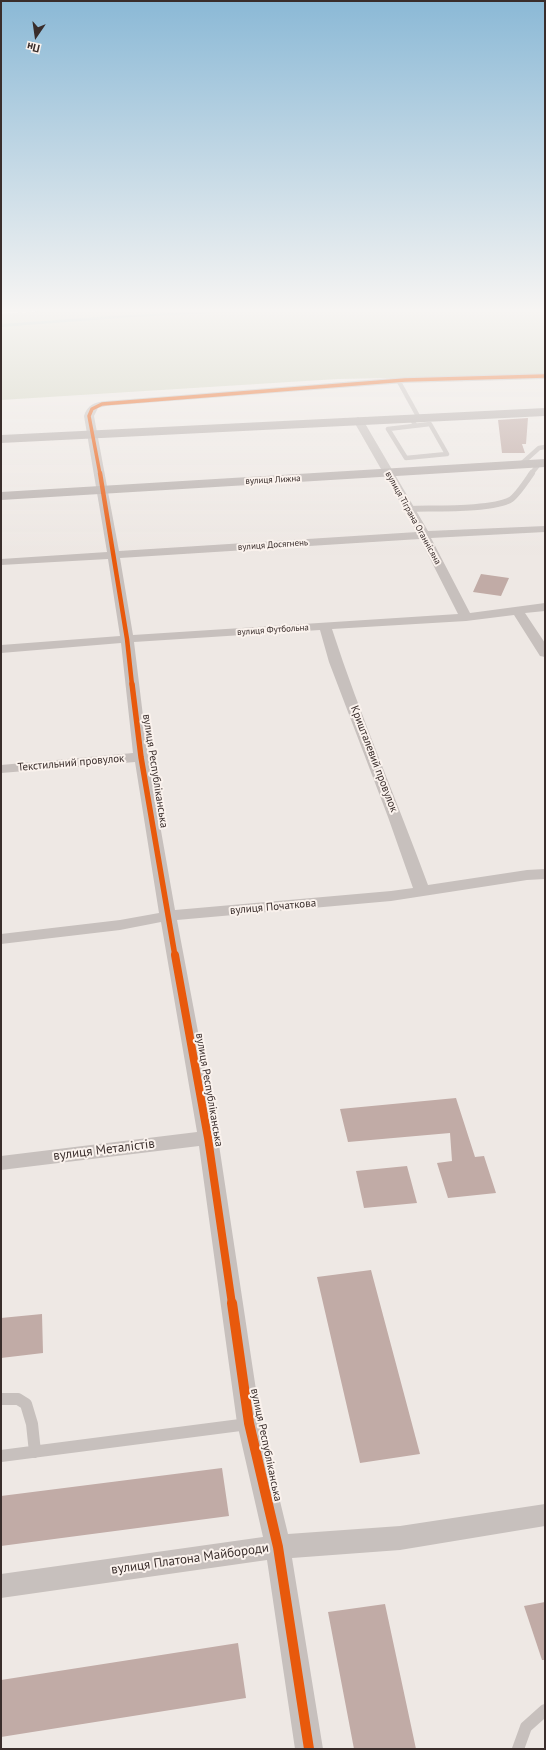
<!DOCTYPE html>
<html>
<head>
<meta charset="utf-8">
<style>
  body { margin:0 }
  #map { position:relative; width:546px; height:1750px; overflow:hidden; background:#eee8e4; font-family:"PT Sans",sans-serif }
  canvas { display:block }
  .frame { position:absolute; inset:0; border:2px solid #392d2b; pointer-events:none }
  .north { position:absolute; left:16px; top:16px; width:40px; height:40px; -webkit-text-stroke:3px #faf2ed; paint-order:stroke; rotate:193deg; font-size:11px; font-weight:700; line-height:16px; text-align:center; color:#392d2b }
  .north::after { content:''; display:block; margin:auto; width:14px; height:18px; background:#392d2b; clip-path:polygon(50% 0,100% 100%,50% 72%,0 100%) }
</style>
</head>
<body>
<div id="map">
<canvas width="546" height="1750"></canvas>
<div class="frame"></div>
<div class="north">Пн</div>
</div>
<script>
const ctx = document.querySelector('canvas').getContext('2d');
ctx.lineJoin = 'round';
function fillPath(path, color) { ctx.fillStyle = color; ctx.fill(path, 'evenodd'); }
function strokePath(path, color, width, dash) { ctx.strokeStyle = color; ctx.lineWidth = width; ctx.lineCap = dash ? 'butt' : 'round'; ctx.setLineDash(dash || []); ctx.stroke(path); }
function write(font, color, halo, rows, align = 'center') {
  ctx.font = font + ' "PT Sans",sans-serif'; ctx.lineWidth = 4; ctx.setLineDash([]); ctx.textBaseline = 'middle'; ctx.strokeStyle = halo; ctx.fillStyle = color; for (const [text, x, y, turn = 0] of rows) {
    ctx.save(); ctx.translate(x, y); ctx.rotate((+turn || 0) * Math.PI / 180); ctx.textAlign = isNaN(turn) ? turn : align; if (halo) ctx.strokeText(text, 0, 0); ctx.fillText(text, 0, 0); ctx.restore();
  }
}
const green = new Path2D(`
  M 59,310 L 545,310 L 545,375 L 338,379 L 1,400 L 1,314 Z`);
const water = new Path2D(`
  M 252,310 L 460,310 L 237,312 L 133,317 L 1,327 L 1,324 L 126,315 Z`);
const building = new Path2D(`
  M 528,418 L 526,444 L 522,444 L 525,453 L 502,453 L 498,420 Z
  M 481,574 L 509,578 L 501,596 L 473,592 Z
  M 456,1098 L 475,1157 L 484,1156 L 496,1193 L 448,1198 L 437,1163 L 452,1161 L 450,1133 L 348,1142 L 340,1109 Z
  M 407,1166 L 417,1203 L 364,1208 L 356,1171 Z
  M 371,1270 L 420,1454 L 360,1463 L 317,1277 Z
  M 42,1314 L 43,1353 L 1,1358 L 1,1318 Z
  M 222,1468 L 229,1516 L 1,1546 L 1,1496 Z
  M 545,1602 L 545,1660 L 542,1660 L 524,1606 Z
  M 385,1604 L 416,1749 L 354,1749 L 328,1612 Z
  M 238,1643 L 246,1698 L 1,1737 L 1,1680 Z`);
const laneFar2 = new Path2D(`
  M 398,380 L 419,418
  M 411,418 L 415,425
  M 430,424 L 447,454 L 406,458 L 388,429 Z
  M 520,465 L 539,448 L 545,447
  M 531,474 L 539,464`);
const laneFar1 = new Path2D(`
  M 409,509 C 433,508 491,510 510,500 C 517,496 527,480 532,473`);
const lane = new Path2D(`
  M 1,1399 L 18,1399 L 26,1404 L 32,1424 L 35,1452
  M 1,1456 L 248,1424
  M 518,1749 L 526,1727 L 545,1710`);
const street = new Path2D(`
  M 545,373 L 545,379 L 405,383 L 106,406 L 98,408 L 94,416 L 119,551 L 417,532 L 353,420 L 358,417 L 363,420 L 428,531 L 545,526 L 545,532 L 431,538 L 470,613 L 545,603 L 545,611 L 525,613 L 545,643 L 545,657 L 540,656 L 514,615 L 466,621 L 332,629 C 360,716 397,800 428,885 L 527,870 L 545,869 L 545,879 L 527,880 L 391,901 L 177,920 L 218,1138 L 261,1423 L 288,1534 L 400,1526 L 545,1504 L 545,1526 L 400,1550 L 292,1558 L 323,1749 L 295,1749 L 267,1560 L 1,1598 L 1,1574 L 263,1537 L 237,1423 L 199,1146 L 1,1170 L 1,1156 L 197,1132 L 161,922 L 120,930 L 1,944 L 1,934 L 120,920 L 159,913 L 135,762 L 1,773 L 1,765 L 133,753 L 121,643 L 1,653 L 1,645 L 120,636 L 108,559 L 1,565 L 1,559 L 107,552 L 84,416 C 87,405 95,402 106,401 L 405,377 ZM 420,539 L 458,614 L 133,635 L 120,558 ZM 320,630 L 329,662 L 388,817 L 413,888 L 391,891 L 175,910 L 148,757 L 134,642 Z`);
const secondary = new Path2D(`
  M 545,408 L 545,416 L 1,443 L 1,435 Z
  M 545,459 L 545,467 L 1,500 L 1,492 Z`);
const cyclewayFar4 = new Path2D(`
  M 100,474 L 89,416 L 92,409 L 102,404 L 405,380 L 545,376`);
const cyclewayFar3 = new Path2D(`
  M 100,473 L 127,639 L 132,685`);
const cyclewayFar2 = new Path2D(`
  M 132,684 L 141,757 L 175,956`);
const cyclewayFar1 = new Path2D(`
  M 175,955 L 208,1138 L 232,1304`);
const cycleway = new Path2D(`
  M 232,1303 L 249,1423 L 278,1547 L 309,1749`);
const farStreetnames = [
  ["вулиця Лижна",273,480,-3],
  ["вулиця Тіграна Оганнісяна",413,518,61],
  ["вулиця Досягнень",273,545,-4],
  ["вулиця Футбольна",273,630,-4]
];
const streetNames = [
  ["Кришталевий провулок",374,759,69],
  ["Текстильний провулок",71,763,-5],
  ["вулиця Республіканська",155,771,81],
  ["вулиця Початкова",273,907,-5],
  ["вулиця Республіканська",209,1090,80],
  ["вулиця Республіканська",266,1445,78]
];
const nearStreetnames = [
  ["вулиця Металістів",104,1150,-7],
  ["вулиця Платона Майбороди",190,1559,-8]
];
fillPath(green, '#d1d3bf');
fillPath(water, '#a1c0bc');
fillPath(building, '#c1aba6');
strokePath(laneFar2, '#c7c0bd', 4.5);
strokePath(laneFar1, '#c7c0bd', 6);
strokePath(lane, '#c7c0bd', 12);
fillPath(street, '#c7c0bd');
fillPath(secondary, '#b8b0ad');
strokePath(cyclewayFar4, '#e8590c', 3.5);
strokePath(cyclewayFar3, '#e8590c', 4.5);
strokePath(cyclewayFar2, '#e8590c', 5.5);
strokePath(cyclewayFar1, '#e8590c', 8);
strokePath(cycleway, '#e8590c', 10);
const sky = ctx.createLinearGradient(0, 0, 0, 555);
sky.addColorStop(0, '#8bb9d6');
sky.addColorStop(0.56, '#f7f5f3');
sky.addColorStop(1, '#f7f5f300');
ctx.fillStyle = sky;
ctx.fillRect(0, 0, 546, 555);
write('9px', '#392d2b', '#faf2ed', farStreetnames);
write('11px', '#392d2b', '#faf2ed', streetNames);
write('13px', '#392d2b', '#faf2ed', nearStreetnames);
</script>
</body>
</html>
